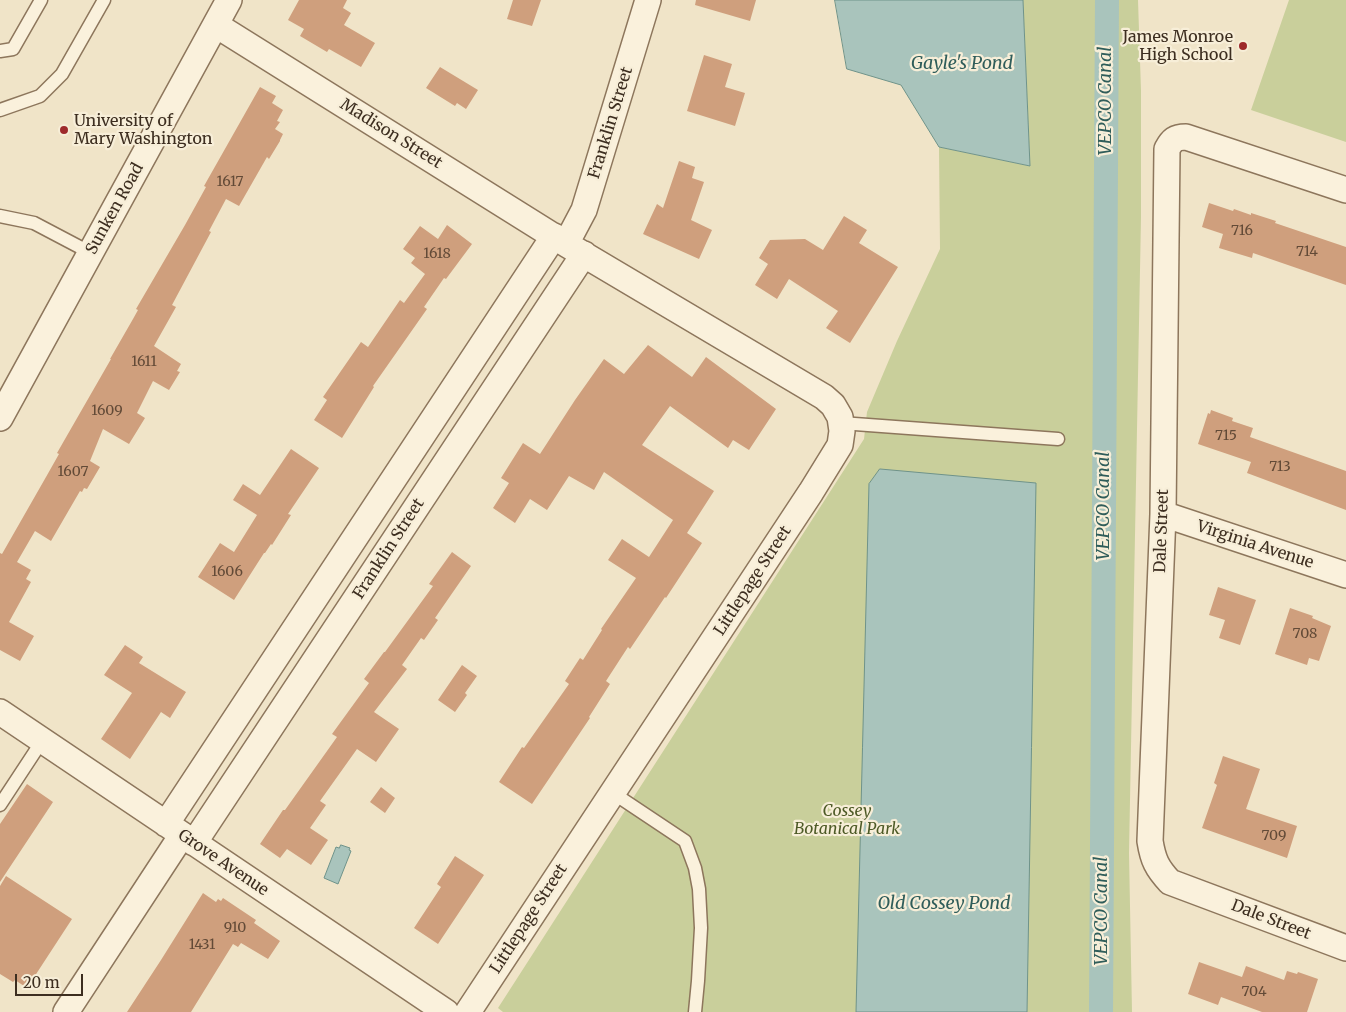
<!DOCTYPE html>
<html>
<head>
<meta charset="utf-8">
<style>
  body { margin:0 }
  #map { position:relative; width:1346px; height:1012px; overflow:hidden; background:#f0e4c8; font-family:Merriweather,serif }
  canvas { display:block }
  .scale { position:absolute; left:15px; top:974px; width:68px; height:22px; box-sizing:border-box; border:2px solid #3d2e20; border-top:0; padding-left:6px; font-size:15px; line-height:18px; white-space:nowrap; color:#3d2e20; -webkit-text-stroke:4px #f7eed8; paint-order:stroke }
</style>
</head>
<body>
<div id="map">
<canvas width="1346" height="1012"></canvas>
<div class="scale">20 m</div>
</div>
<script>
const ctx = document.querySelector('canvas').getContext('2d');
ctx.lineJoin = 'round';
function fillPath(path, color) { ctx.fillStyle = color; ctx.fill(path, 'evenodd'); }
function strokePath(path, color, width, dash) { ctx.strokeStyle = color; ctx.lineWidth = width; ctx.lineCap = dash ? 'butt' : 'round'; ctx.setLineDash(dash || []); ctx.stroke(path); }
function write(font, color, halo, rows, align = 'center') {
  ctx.font = font + ' Merriweather,serif'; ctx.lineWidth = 4.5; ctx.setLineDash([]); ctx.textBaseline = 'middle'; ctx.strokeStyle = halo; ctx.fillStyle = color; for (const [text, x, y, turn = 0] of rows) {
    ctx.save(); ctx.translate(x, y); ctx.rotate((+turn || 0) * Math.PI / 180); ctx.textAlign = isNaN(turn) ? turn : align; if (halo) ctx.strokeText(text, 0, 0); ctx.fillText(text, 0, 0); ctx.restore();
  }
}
const green = new Path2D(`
  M 1023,0 L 1138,0 L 1141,91 L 1141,217 L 1129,853 L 1132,1012 L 503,1012 L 498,1008 L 864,439 L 867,412 L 897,341 L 940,249 L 939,147 L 1030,166 Z
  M 1289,0 L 1346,0 L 1346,142 L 1251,110 Z`);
const water = new Path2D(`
  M 835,0 L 1023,0 L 1030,166 L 939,147 L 901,85 L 847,69 Z
  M 880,469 L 1036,483 L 1027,1012 L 856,1012 L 869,484 Z
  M 341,845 L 350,848 L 349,850 L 351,851 L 338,884 L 324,878 L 336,847 L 339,848 Z`);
const canal = new Path2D(`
  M 1101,1012 L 1107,0`);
const building = new Path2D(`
  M 299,0 L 347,0 L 343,8 L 351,13 L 344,25 L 375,43 L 361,67 L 329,49 L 327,52 L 300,36 L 304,29 L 288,20 Z
  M 513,0 L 541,0 L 532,26 L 507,19 Z
  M 696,0 L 756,0 L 750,21 L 695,5 Z
  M 704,55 L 732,64 L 725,87 L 745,93 L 735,126 L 687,111 Z
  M 440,67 L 478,90 L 466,109 L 457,103 L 455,106 L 426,88 Z
  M 260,87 L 276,96 L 272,103 L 283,110 L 277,121 L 280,122 L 275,129 L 283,134 L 280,140 L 280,141 L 269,159 L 267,157 L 239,206 L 226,199 L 209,231 L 211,232 L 172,305 L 176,307 L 154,346 L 181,364 L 177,371 L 180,372 L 169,390 L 153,381 L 137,413 L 145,418 L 129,444 L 103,429 L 90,461 L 100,467 L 87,489 L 84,488 L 82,492 L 80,491 L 51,541 L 35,531 L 17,562 L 31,570 L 26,579 L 31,582 L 9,622 L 34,636 L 20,661 L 0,650 L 0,553 L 2,554 L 46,477 L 59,454 L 57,453 L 111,359 L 110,359 L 133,319 L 138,310 L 136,309 L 185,225 L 206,187 L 204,186 Z
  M 679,161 L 695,167 L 692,178 L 704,182 L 691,220 L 712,230 L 699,259 L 643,234 L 657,204 L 663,208 Z
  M 1209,203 L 1233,211 L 1234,209 L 1251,215 L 1251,213 L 1276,221 L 1275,223 L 1346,247 L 1346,285 L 1253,253 L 1252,258 L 1219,248 L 1223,234 L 1202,227 Z
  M 844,216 L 867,230 L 859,243 L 898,267 L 850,343 L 826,328 L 838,311 L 789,279 L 777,299 L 755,285 L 768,264 L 759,258 L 770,240 L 805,239 L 823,250 Z
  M 447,225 L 472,244 L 446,279 L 444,278 L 424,307 L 427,309 L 373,386 L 374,387 L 342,438 L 314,420 L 327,400 L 323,397 L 361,342 L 368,347 L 400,300 L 404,303 L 425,274 L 411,263 L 415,258 L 403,249 L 420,226 L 438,239 Z
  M 648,345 L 692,377 L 706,357 L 776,409 L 749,450 L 733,440 L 728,448 L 670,406 L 642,445 L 714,491 L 687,533 L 702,543 L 666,598 L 665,597 L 630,649 L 628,647 L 606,681 L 610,684 L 589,717 L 590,718 L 532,804 L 499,782 L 522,747 L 524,748 L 569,684 L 565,681 L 580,658 L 583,660 L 602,630 L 601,629 L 636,578 L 608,560 L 622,539 L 649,557 L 673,520 L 604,472 L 594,490 L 569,476 L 547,510 L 530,499 L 515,523 L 493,508 L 509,483 L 501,478 L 523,443 L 540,454 L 575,400 L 604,359 L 624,374 Z
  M 1211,410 L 1233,418 L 1232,421 L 1253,428 L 1250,437 L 1346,471 L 1346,510 L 1247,473 L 1251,462 L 1198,444 L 1208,413 L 1210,414 Z
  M 291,449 L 319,468 L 288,514 L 291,515 L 272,545 L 271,544 L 265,553 L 264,553 L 234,600 L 198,577 L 220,543 L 234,552 L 257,515 L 233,500 L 243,484 L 260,495 Z
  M 452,552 L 471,566 L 435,618 L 438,620 L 424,640 L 421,638 L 402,665 L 407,669 L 374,712 L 399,729 L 376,762 L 357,749 L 320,801 L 326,805 L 310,828 L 328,840 L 311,865 L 287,849 L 280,858 L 260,844 L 283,810 L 285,810 L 337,737 L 332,734 L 369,683 L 364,679 L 384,652 L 385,652 L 433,586 L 429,584 Z
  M 1218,587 L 1256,600 L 1240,645 L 1219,638 L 1225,620 L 1209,615 Z
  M 1290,608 L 1313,616 L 1312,618 L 1331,626 L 1319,661 L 1309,658 L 1307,665 L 1275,654 Z
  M 125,645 L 143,657 L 139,663 L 186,692 L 170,718 L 161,712 L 130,759 L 101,739 L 132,693 L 104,675 Z
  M 462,665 L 477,676 L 465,693 L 467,695 L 455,712 L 438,700 Z
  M 1223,756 L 1260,769 L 1246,809 L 1297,826 L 1287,858 L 1202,828 L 1217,785 L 1214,783 Z
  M 27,784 L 53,802 L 0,882 L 0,824 Z
  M 381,787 L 395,798 L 385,813 L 370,802 Z
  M 455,856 L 484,875 L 438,944 L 414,928 L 441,887 L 437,884 Z
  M 6,876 L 72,919 L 27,988 L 15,980 L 13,982 L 0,974 L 0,886 Z
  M 203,893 L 216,902 L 218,899 L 221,901 L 223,898 L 256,920 L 254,923 L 280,941 L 268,959 L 241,943 L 238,947 L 233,944 L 191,1012 L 127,1012 L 161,960 Z
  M 1199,962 L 1242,977 L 1246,966 L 1284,980 L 1287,971 L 1297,974 L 1298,972 L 1318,979 L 1307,1012 L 1262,1012 L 1221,997 L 1218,1005 L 1188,994 Z`);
const service = new Path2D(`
  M 0,51 L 13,49 L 41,0
  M 0,110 L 40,96 L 62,74 L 104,0
  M 0,216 L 34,223 L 91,253
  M 841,423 L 1058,439
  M 613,793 L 685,841 L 695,868 L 699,889 L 701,928 L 698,981 L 695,1012
  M 0,805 L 42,741`);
const minor = new Path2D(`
  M 216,25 L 566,244 L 824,397 L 833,405 L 840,417 L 842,431 L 840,445 L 811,492 L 468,1012
  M 1346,190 L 1186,137 C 1175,137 1172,140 1167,149 L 1163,514 L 1150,841 C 1153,860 1157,868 1170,882 L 1346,948
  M 566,244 L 584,210 L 648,0
  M 0,418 L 229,0
  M 1163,514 L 1346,575
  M 0,712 L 446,1012
  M 166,824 L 554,236
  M 194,843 L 584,254
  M 66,1012 L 182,835`);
const markers = [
  [1243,46,5,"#9e2a2b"],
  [64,130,5,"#9e2a2b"]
];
const numberNames = [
  ["1617",230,182],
  ["716",1242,231],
  ["714",1307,252],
  ["1618",437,254],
  ["1611",144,362],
  ["1609",107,411],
  ["715",1226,436],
  ["713",1280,467],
  ["1607",73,472],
  ["1606",227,572],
  ["708",1305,634],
  ["709",1274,836],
  ["910",235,928],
  ["1431",202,945],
  ["704",1254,992]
];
const poiNames = [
  ["James Monroe",1233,37],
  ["High School",1233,55],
  ["University of",74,121,"left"],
  ["Mary Washington",74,139,"left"]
];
const streetNames = [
  ["Franklin Street",611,123,-73],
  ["Madison Street",391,134,32],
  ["Sunken Road",115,209,-61],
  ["Dale Street",1162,531,-88],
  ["Virginia Avenue",1255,545,18],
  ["Franklin Street",389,549,-57],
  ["Littlepage Street",753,581,-57],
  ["Grove Avenue",223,863,34],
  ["Littlepage Street",529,919,-57],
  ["Dale Street",1271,920,21]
];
const parkNames = [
  ["Cossey",847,811],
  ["Botanical Park",847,829]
];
const waterNames = [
  ["Gayle's Pond",962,64],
  ["VEPCO Canal",1106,101,-90],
  ["VEPCO Canal",1104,506,-90],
  ["Old Cossey Pond",944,904],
  ["VEPCO Canal",1102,911,-90]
];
fillPath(green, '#c9cf9b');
fillPath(water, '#a9c4bc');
strokePath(water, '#6f938a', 1);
strokePath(canal, '#a9c4bc', 24);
fillPath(building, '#cf9f7d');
strokePath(service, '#8d765c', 15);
strokePath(minor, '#8d765c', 28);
strokePath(service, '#faf1dc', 12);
strokePath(minor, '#faf1dc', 25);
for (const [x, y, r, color] of markers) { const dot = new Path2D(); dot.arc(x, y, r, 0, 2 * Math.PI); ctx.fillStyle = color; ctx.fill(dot); strokePath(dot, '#f7eed8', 2); }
write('14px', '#624a37', null, numberNames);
write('16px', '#3d2e20', '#f7eed8', poiNames, 'right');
write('16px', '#3d2e20', '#f7eed8', streetNames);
write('italic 16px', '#4d5a26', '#f7eed8', parkNames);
write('italic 18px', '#2f5d5a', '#f7eed8', waterNames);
</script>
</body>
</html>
